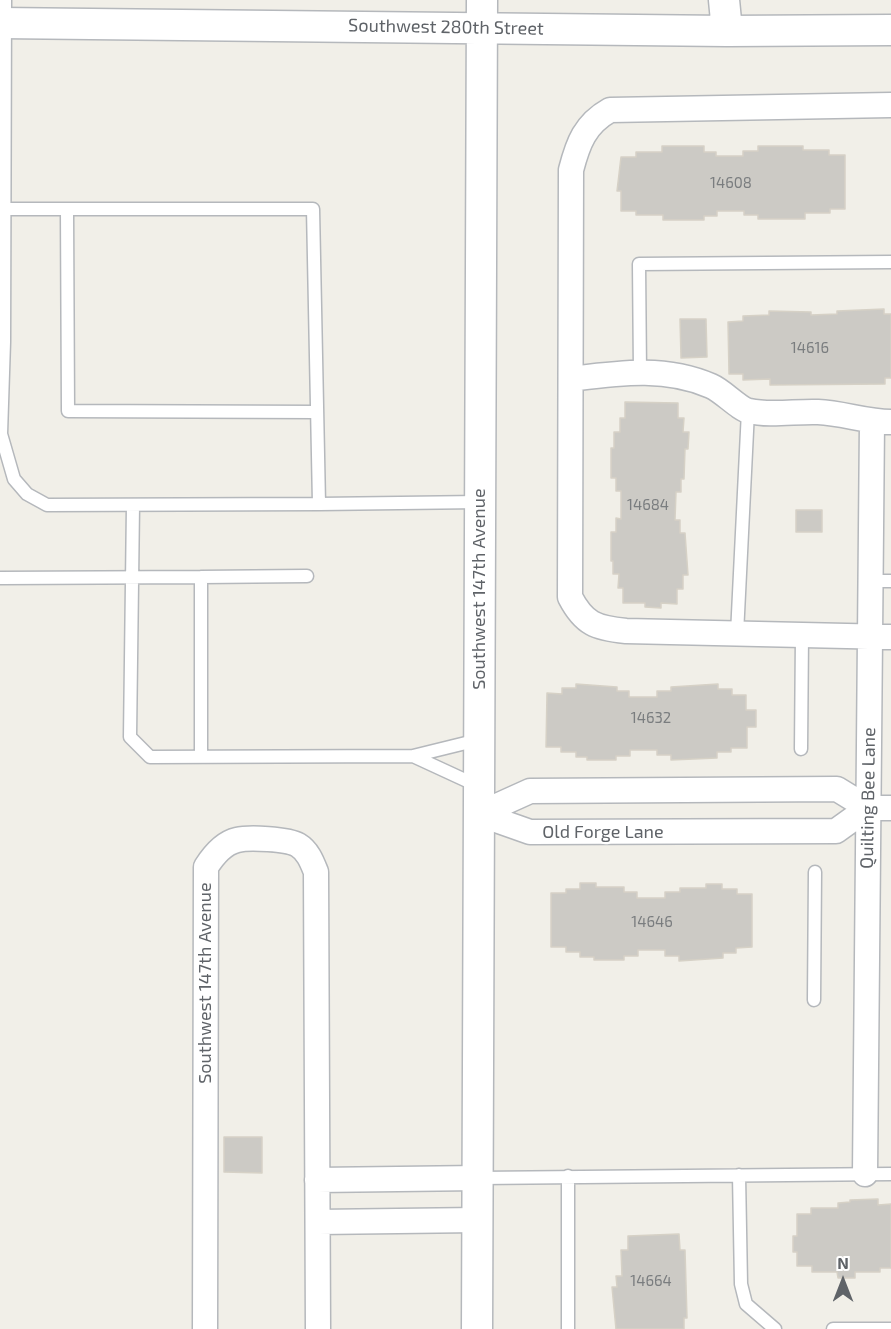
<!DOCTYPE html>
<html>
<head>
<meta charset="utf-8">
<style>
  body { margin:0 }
  #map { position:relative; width:891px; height:1329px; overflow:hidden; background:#f1efe8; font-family:"Exo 2",sans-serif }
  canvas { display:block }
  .north { position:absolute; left:813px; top:1251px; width:60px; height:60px; -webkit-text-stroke:4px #fff; paint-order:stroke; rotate:0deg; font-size:16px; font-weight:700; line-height:24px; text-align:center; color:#5f6368 }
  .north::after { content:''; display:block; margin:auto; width:21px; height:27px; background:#5f6368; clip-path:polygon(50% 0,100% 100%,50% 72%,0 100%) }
</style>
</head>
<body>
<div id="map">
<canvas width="891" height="1329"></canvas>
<div class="north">N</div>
</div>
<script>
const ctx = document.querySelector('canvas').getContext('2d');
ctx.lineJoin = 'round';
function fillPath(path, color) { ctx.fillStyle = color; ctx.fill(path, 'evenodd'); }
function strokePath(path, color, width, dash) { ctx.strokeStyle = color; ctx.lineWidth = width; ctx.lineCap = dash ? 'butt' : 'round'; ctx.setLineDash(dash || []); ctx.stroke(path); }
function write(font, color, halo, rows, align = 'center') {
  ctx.font = font + ' "Exo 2",sans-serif'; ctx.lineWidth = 4.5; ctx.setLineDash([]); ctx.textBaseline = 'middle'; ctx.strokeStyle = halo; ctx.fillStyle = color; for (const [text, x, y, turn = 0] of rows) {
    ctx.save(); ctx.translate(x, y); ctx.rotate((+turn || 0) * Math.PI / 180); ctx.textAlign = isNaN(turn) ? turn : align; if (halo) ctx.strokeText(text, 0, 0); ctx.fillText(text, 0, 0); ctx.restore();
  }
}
const building = new Path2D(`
  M 662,146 L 704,146 L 704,152 L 716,152 L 716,156 L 743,156 L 743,151 L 758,151 L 758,146 L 803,146 L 803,150 L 829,150 L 829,155 L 845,155 L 845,209 L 830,209 L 830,213 L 805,213 L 805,219 L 758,219 L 758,215 L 744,215 L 744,211 L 717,211 L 717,216 L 704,216 L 704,220 L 663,220 L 663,215 L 636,215 L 636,211 L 621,211 L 621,191 L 617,191 L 621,157 L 636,157 L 636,152 L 662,152 Z
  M 884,309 L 884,314 L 891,314 L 891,378 L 885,378 L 885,384 L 770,385 L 770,379 L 743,380 L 743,374 L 729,374 L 728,322 L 743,321 L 743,316 L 769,315 L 769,311 L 811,312 L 811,315 L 837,314 L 837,311 Z
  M 680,319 L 706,319 L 707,357 L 681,358 Z
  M 625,402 L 678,403 L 678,418 L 684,418 L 683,432 L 689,432 L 688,449 L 685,449 L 684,479 L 681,479 L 681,492 L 676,492 L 675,520 L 680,520 L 680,533 L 685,533 L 688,575 L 683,575 L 683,589 L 677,589 L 677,604 L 661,603 L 661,608 L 645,607 L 645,603 L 623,603 L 623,588 L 618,588 L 619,574 L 613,574 L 613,561 L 611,561 L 611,532 L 616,532 L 616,518 L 621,519 L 621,491 L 616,491 L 616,478 L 611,478 L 611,448 L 614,448 L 614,432 L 620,432 L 620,418 L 625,418 Z
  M 796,510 L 822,510 L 822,532 L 796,532 Z
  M 576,684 L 617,687 L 617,691 L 629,691 L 629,697 L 657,697 L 657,691 L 671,691 L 671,687 L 718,684 L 718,689 L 732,689 L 732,695 L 746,695 L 746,710 L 756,710 L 756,727 L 747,727 L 747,748 L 731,748 L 731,752 L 717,752 L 717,758 L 671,760 L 671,755 L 657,755 L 657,750 L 630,750 L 630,756 L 616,756 L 616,760 L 587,760 L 587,757 L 576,757 L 576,752 L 561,752 L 561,747 L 546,747 L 547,693 L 562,694 L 562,688 L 576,688 Z
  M 580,883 L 596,883 L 596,887 L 624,887 L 624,892 L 637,892 L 637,898 L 665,898 L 665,892 L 680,892 L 680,888 L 706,888 L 706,884 L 722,884 L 722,889 L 737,889 L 737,894 L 752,894 L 752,947 L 736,948 L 736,953 L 723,953 L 723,958 L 679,961 L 679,956 L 665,956 L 665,950 L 638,950 L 638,956 L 624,956 L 624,960 L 594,960 L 594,957 L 580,957 L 580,952 L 566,952 L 566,947 L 551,947 L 551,893 L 566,893 L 566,889 L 580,889 Z
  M 224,1137 L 262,1137 L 262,1173 L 224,1172 Z
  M 878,1199 L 878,1205 L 891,1204 L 891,1268 L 880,1268 L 880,1272 L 855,1272 L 855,1278 L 838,1278 L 837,1272 L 812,1272 L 812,1266 L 797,1266 L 797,1252 L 793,1252 L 793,1236 L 797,1236 L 797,1214 L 811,1214 L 811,1208 L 838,1208 L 838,1203 L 850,1202 L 850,1200 Z
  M 679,1234 L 680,1250 L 685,1250 L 687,1318 L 684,1318 L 684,1329 L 616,1329 L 612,1287 L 617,1287 L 616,1276 L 622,1276 L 621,1250 L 628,1250 L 628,1236 Z`);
const service = new Path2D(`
  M 5,0 L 4,342 L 1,434 L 14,479 L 27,494 L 47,505 L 319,504
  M 4,209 L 313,209 L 319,504 L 480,502
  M 67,211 L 68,411 L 317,412
  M 640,373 L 639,264 L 891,262
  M 133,505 L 130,737 L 150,757 L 413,756 L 478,740
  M 201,577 L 307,576
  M 1,578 L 201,577 L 201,756
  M 870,581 L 891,581
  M 737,634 L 748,411
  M 801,749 L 802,635
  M 413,756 L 478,786
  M 814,1000 L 815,872
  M 739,1175 L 741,1284 L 746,1304 L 775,1329
  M 568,1176 L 568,1329
  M 479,1178 L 891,1174
  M 833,1329 L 891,1329`);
const minor = new Path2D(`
  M 891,105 L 610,110 C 585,124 578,143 571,170 L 570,597 C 584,624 596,628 626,631 L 891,637
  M 571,379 C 619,373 665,366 711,386 C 723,391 739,409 749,411 C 770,416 797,411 818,412 C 843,413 866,422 891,422
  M 479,814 L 530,791 L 837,789 L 868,808 L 891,808
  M 479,814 L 530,832 L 836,831 L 868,808
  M 865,1174 L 872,422
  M 317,1180 L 479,1178
  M 318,1222 L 478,1220
  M 205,1329 L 206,867 C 213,856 224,843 237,840 C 249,837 288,839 298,845 C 308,851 312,862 316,872 L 318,1329`);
const tertiary = new Path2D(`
  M 724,0 L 727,31
  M 0,23 L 727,31 L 891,30
  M 477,1329 L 482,0`);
const numberNames = [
  ["14608",731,183],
  ["14616",810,348],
  ["14684",648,505],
  ["14632",651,718],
  ["14646",652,922],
  ["14664",651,1281]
];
const streetNames = [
  ["Southwest 280th Street",446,27,1],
  ["Southwest 147th Avenue",479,589,-90],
  ["Quilting Bee Lane",868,798,-89],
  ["Old Forge Lane",603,832],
  ["Southwest 147th Avenue",205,983,-90]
];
fillPath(building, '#cccac5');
strokePath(building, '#d6d1c6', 1.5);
strokePath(service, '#b5b8bc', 15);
strokePath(minor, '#b5b8bc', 27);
strokePath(tertiary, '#b5b8bc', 33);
strokePath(service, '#fff', 12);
strokePath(minor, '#fff', 24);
strokePath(tertiary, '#fff', 30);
write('15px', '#7a7d7f', null, numberNames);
write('18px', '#5f6368', '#fff', streetNames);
</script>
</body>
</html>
